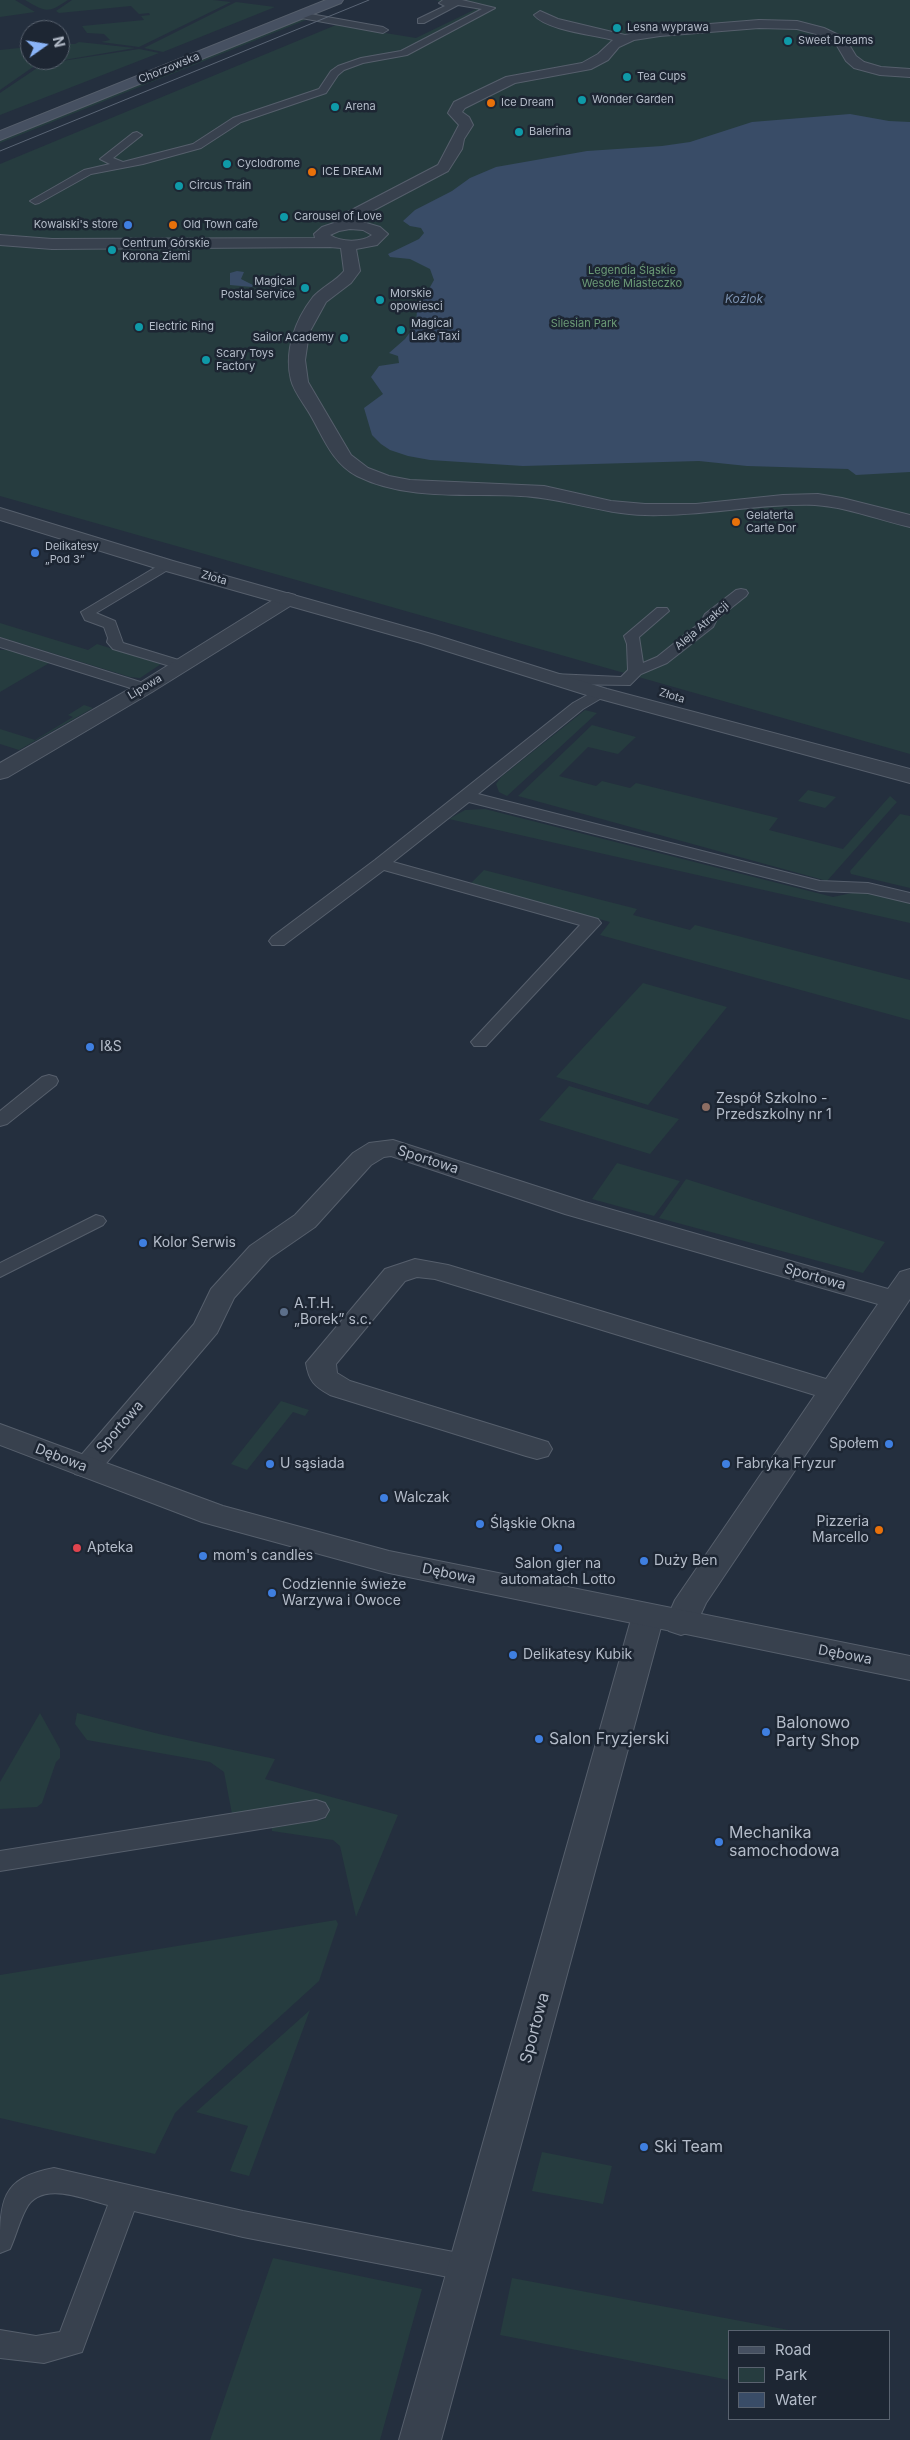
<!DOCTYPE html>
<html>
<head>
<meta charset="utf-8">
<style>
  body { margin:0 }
  #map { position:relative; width:910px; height:2440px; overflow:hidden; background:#242f3e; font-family:Inter,sans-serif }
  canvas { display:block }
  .legend { position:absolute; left:728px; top:2330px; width:162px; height:90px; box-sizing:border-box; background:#1d2633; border:1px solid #59626f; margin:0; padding:6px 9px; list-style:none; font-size:15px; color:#b4bcc9 }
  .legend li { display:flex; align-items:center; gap:10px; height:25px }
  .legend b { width:25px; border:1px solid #59626f }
  .north { position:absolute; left:20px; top:20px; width:50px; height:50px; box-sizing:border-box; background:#1d2633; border:1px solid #59626f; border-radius:50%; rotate:77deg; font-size:14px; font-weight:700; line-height:20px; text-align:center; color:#b4bcc9 }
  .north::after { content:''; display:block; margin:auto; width:18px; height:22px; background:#8ab4f8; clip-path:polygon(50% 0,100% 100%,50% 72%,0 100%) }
</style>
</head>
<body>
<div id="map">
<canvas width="910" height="2440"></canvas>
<ul class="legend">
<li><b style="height:6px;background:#465061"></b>Road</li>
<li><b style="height:14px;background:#263c3f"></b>Park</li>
<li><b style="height:14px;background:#394c67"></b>Water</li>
</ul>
<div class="north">N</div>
</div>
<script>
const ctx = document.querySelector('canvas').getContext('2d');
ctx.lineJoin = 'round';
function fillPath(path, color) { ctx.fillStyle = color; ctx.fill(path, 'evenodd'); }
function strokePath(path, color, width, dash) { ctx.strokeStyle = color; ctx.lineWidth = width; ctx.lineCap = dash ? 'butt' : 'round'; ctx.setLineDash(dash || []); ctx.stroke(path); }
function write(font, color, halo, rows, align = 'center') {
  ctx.font = font + ' Inter,sans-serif'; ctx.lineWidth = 5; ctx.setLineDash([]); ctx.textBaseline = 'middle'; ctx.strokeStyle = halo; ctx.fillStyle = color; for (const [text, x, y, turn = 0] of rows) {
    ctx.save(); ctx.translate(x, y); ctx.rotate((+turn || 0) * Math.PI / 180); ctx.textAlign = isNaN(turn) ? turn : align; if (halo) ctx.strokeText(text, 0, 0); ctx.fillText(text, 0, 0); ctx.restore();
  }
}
const green = new Path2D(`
  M 0,0 L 15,0 L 35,12 L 0,17 Z
  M 25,0 L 68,0 C 47,14 46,12 25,0 Z
  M 72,0 L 213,0 L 231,2 L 139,47 L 101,42 L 110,40 L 104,34 L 87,33 L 82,26 L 144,20 L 141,16 L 150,15 L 149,13 L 139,14 L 131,6 L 59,13 L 56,11 Z
  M 435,0 L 910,0 L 910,754 L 0,496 L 0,164 L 336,25 L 416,38 L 478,8 Z
  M 236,2 L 275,7 L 163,52 L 144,48 Z
  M 301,19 L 306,20 L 0,143 L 0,141 Z
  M 79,42 L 135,48 L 52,62 L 52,60 L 60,60 L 60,44 L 75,44 Z
  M 19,48 L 30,48 L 30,60 L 43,60 L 0,90 L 0,50 Z
  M 139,49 L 159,53 L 0,115 L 0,93 L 43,64 Z
  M 0,623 L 88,650 L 97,644 L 161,664 L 140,678 L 130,677 L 0,637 Z
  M 0,650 L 10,650 L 51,662 L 0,692 Z
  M 84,705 L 93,708 L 19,750 L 0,744 L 0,729 L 35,740 L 73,717 L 68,715 Z
  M 585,710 L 597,713 L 507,796 L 499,792 L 496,784 L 501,777 Z
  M 592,725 L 636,737 L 618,754 L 588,747 L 559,776 L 596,786 L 602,781 L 630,788 L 636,783 L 778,818 L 769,830 L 843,849 L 890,796 L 897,802 L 827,881 L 518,796 Z
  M 808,790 L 836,797 L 825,808 L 798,801 Z
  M 485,809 L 833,897 L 866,890 L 910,902 L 910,923 L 449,819 L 465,810 Z
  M 900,814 L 910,816 L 910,888 L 851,874 L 850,871 Z
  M 484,870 L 637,909 L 633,915 L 690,930 L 695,925 L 910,980 L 910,1020 L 600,935 L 610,922 L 470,884 Z
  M 643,983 L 727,1007 L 648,1105 L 556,1077 Z
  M 569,1086 L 679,1119 L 650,1154 L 539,1120 Z
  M 617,1163 L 680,1181 L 654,1216 L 592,1199 Z
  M 686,1179 L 885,1242 L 863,1273 L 659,1218 Z
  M 281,1401 L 309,1410 L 305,1416 L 293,1412 L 247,1470 L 231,1464 Z
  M 40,1713 L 60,1749 L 60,1758 L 56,1762 L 42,1803 L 37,1807 L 0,1809 L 0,1782 Z
  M 77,1713 L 159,1734 L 275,1759 L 265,1779 L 398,1815 L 356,1917 L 340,1846 L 333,1840 L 272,1831 L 272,1828 L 325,1819 L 319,1800 L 232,1814 L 224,1772 L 210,1762 L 87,1740 L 75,1724 Z
  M 336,1920 L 338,1924 L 319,1981 L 185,2103 L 175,2113 L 155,2154 L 0,2118 L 0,1975 Z
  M 310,2010 L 249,2176 L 230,2171 L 248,2126 L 196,2112 Z
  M 542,2152 L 612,2166 L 603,2204 L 532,2191 Z
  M 273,2258 L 422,2289 L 380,2440 L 210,2440 Z
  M 512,2278 L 794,2331 L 729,2331 L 729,2380 L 500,2335 Z`);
const water = new Path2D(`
  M 850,114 L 889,121 L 910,122 L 910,472 L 856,475 L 848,469 L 747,466 L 699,461 L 523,466 L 430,460 L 408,456 L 390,450 L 381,444 L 372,435 L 364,408 L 383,394 L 371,377 L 379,366 L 399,363 L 398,356 L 389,353 L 405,339 L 416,324 L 417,310 L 434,280 L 430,269 L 410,259 L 390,257 L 388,254 L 419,239 L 424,233 L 421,228 L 410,226 L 403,221 L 415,210 L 452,191 L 470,178 L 496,167 L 587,151 L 662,146 L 690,142 L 752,122 Z
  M 237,271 L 244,272 L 241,279 L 253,285 L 252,287 L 230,285 L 230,273 Z`);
const service = new Path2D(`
  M 443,0 L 462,0 L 495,8 L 407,55 L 363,63 L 344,70 L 338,75 L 326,93 L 241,122 L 201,148 L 143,164 L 91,174 L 39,203 L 35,204 L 30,201 L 84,170 L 110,164 L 100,159 L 133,133 L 137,132 L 142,135 L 113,158 L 123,162 L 193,144 L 233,118 L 319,89 L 331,71 L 338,66 L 361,58 L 401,51 L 482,9 L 458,5 L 424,23 L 418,23 L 418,19 L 445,6 L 439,3 Z
  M 299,12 L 383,27 L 388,30 L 383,33 L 296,17 L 294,15 Z
  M 166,561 L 173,565 L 171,568 L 96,613 L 115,621 L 123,643 L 185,662 L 187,665 L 185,668 L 180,669 L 113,649 L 107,642 L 108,638 L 104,627 L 85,620 L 81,612 Z
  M 741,589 L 746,590 L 748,593 L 746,596 L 717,619 L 713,627 L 667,663 L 641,674 L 630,685 L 553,684 L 545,679 L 553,674 L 621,677 L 628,670 L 627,644 L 624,636 L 657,608 L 667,608 L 669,611 L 639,637 L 643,663 L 657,657 L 701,622 L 705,614 L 736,590 Z
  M 0,638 L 150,685 L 153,688 L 145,693 L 140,691 L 0,647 Z
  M 600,688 L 605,690 L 608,693 L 605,696 L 583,709 L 478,794 L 820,881 L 868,883 L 910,893 L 910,903 L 868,893 L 820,891 L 469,802 L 393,862 L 598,919 L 601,923 L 486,1046 L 474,1046 L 471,1042 L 580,925 L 384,870 L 284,945 L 272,945 L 269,941 L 272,937 L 375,860 L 573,703 Z
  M 49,1075 L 56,1077 L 58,1081 L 56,1085 L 7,1124 L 0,1126 L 0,1111 L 42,1077 Z
  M 96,1215 L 103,1217 L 106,1221 L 103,1225 L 0,1277 L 0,1263 Z
  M 316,1800 L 325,1803 L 329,1810 L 325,1817 L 316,1820 L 0,1871 L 0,1851 Z
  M 54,2168 L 243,2211 L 469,2255 L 479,2259 L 484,2268 L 479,2277 L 469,2281 L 243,2237 L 134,2211 L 82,2352 L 44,2363 L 0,2358 L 0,2330 L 36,2336 L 60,2332 L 108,2205 C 83,2199 41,2180 26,2209 C 19,2222 16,2236 10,2249 L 0,2253 C 0,2201 0,2178 54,2168 Z`);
const pedestrian = new Path2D(`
  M 540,11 L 558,19 L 625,35 L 660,28 L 759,20 L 797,21 L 824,28 L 845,38 L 856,56 L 864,62 L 881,67 L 910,69 L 910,77 L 880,75 L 854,68 L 846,61 L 836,44 L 816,34 L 797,29 L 759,28 L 660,36 L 634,40 L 619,47 L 608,60 L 591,69 L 515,83 L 465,108 L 462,112 L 469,117 L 473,125 L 464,139 L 462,149 L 448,171 L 357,219 L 356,220 L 380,227 L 388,234 L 377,245 L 356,249 L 360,271 L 351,283 L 326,302 L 309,333 L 305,360 L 308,382 L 351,455 L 368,468 L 389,476 L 410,480 L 544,486 L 611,501 L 645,504 L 696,504 L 783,495 L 818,494 L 842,498 L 910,515 L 910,527 C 879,520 847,507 815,505 C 758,503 702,517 645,515 C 602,514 563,498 521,496 C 467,493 407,501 357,476 C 333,464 323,437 311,416 C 305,405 294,392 291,380 C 284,351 295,320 313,297 C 322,287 336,281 344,271 L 341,248 L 330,247 L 52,249 L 0,245 L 0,235 L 52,239 L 315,238 L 314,234 L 322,227 L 340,221 L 346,213 L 438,165 L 459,125 L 448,113 L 454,102 L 506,77 L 582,63 L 598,54 L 613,40 C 594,35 546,30 534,15 ZM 350,229 L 363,230 L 372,235 C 361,243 341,242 330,235 L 339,231 Z`);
const minor = new Path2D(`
  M 288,593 L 295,595 L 298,599 L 295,603 L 152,692 L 8,777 L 0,779 L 0,763 L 138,684 L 281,595 Z
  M 393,1140 L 585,1202 L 888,1289 L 900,1272 L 910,1269 L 910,1299 L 706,1603 L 693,1631 L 681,1635 L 669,1631 L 665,1623 L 675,1600 L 815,1395 L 435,1279 L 417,1277 L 405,1281 L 336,1364 L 337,1373 L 350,1381 L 548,1442 L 552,1449 L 548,1456 L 537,1459 L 526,1456 L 330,1395 C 314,1386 309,1381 306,1363 L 385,1269 L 415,1259 L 448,1265 L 826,1379 L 878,1304 L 565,1214 L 391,1156 L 384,1157 L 371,1165 L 315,1227 L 270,1258 L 234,1298 L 217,1333 L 97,1474 L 86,1477 L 75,1474 L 71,1467 L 194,1324 L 211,1289 L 250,1246 L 295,1215 L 353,1153 L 369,1143 Z
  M 648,1604 L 659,1608 L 664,1616 L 441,2440 L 399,2440 L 632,1616 L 637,1608 Z`);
const tertiary = new Path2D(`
  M 0,508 L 173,561 L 435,635 L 607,689 L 910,769 L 910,783 L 593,697 L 421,643 L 159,569 L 0,520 Z
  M 0,1424 L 223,1506 L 389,1551 L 910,1656 L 910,1680 L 389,1573 L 202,1522 L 0,1445 Z`);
const secondary = new Path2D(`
  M 326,0 L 343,0 L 341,3 L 0,140 L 0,131 Z`);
const tram = new Path2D(`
  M 0,151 L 369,0`);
const markers = [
  [617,28,5,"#0f9aa8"],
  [788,41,5,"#0f9aa8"],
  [627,77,5,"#0f9aa8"],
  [582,100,5,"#0f9aa8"],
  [491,103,5,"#e8710a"],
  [335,107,5,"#0f9aa8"],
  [519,132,5,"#0f9aa8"],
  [227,164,5,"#0f9aa8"],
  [312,172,5,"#e8710a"],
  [179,186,5,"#0f9aa8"],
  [284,217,5,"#0f9aa8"],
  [128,225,5,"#3f7fe0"],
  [173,225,5,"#e8710a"],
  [112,250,5,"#0f9aa8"],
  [305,288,5,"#0f9aa8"],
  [380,300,5,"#0f9aa8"],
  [139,327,5,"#0f9aa8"],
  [401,330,5,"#0f9aa8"],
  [344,338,5,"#0f9aa8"],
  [206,360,5,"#0f9aa8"],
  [736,522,5,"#e8710a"],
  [35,553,5,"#3f7fe0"],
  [90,1047,5,"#3f7fe0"],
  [706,1107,5,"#8d6e63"],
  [143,1243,5,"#3f7fe0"],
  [284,1312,5,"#5c6f8a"],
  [889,1444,5,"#3f7fe0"],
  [270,1464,5,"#3f7fe0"],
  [726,1464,5,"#3f7fe0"],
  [384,1498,5,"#3f7fe0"],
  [480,1524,5,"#3f7fe0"],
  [879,1530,5,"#e8710a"],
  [77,1548,5,"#e0444e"],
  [558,1548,5,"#3f7fe0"],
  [203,1556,5,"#3f7fe0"],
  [644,1561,5,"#3f7fe0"],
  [272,1593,5,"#3f7fe0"],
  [513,1655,5,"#3f7fe0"],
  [766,1732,5,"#3f7fe0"],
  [539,1739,5,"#3f7fe0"],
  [719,1842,5,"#3f7fe0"],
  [644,2147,5,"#3f7fe0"]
];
const farPoinames = [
  ["Lesna wyprawa",627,28],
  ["Sweet Dreams",798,41],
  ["Tea Cups",637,77],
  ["Wonder Garden",592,100],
  ["Ice Dream",501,103],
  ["Arena",345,107],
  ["Balerina",529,132],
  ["Cyclodrome",237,164],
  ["ICE DREAM",322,172],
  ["Circus Train",189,186],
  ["Carousel of Love",294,217],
  ["Kowalski's store",118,225,"right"],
  ["Old Town cafe",183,225],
  ["Centrum Górskie",122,244],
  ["Korona Ziemi",122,257],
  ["Magical",295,282,"right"],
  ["Postal Service",295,295,"right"],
  ["Morskie",390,294],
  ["opowiesci",390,307],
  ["Magical",411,324],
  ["Lake Taxi",411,337],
  ["Electric Ring",149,327],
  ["Sailor Academy",334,338,"right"],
  ["Scary Toys",216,354],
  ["Factory",216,367],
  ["Gelaterta",746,516],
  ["Carte Dor",746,529],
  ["Delikatesy",45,547],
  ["„Pod 3”",45,560]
];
const farStreetnames = [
  ["Chorzowska",169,68,-22],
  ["Złota",214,578,16],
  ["Aleja Atrakcji",702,626,-41],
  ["Lipowa",145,687,-31],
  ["Złota",672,696,17]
];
const farParknames = [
  ["Legendia Śląskie",632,271],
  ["Wesołe Miasteczko",632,284],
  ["Silesian Park",584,324]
];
const farWaternames = [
  ["Koźlok",744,299]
];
const poiNames = [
  ["I&S",100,1047],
  ["Zespół Szkolno -",716,1099],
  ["Przedszkolny nr 1",716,1115],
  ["Kolor Serwis",153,1243],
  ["A.T.H.",294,1304],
  ["„Borek” s.c.",294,1320],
  ["Społem",879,1444,"right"],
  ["U sąsiada",280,1464],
  ["Fabryka Fryzur",736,1464],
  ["Walczak",394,1498],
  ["Pizzeria",869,1522,"right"],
  ["Marcello",869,1538,"right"],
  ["Śląskie Okna",490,1524],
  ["Apteka",87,1548],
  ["mom's candles",213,1556],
  ["Duży Ben",654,1561],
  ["Salon gier na",558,1564,"center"],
  ["automatach Lotto",558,1580,"center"],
  ["Codziennie świeże",282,1585],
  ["Warzywa i Owoce",282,1601],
  ["Delikatesy Kubik",523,1655]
];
const streetNames = [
  ["Sportowa",428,1160,18],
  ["Sportowa",815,1277,16],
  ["Sportowa",120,1427,-49],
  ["Dębowa",61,1458,21],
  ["Dębowa",449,1574,12],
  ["Dębowa",845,1655,11]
];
const nearPoinames = [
  ["Balonowo",776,1723],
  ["Party Shop",776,1741],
  ["Salon Fryzjerski",549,1739],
  ["Mechanika",729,1833],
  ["samochodowa",729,1851],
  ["Ski Team",654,2147]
];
const nearStreetnames = [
  ["Sportowa",535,2028,-75]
];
fillPath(green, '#263c3f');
fillPath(water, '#394c67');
strokePath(service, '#565f6c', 2);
strokePath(pedestrian, '#565f6c', 2);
strokePath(minor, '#565f6c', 2);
strokePath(tertiary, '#565f6c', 2);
strokePath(secondary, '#565f6c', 2);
fillPath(service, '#38414e');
fillPath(pedestrian, '#38414e');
fillPath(minor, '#38414e');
fillPath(tertiary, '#38414e');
fillPath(secondary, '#465061');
strokePath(tram, '#5a6575', 1);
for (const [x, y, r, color] of markers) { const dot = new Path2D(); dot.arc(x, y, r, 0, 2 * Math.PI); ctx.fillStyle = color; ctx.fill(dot); strokePath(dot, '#1d2633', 2); }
write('11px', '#b4bcc9', '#1d2633', farPoinames, 'left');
write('11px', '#b4bcc9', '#1d2633', farStreetnames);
write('11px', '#6b9a76', '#1d2633', farParknames);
write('italic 12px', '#7c92b1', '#1d2633', farWaternames);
write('14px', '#b4bcc9', '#1d2633', poiNames, 'left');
write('14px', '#b4bcc9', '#1d2633', streetNames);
write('16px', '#b4bcc9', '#1d2633', nearPoinames, 'left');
write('16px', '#b4bcc9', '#1d2633', nearStreetnames);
</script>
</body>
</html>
